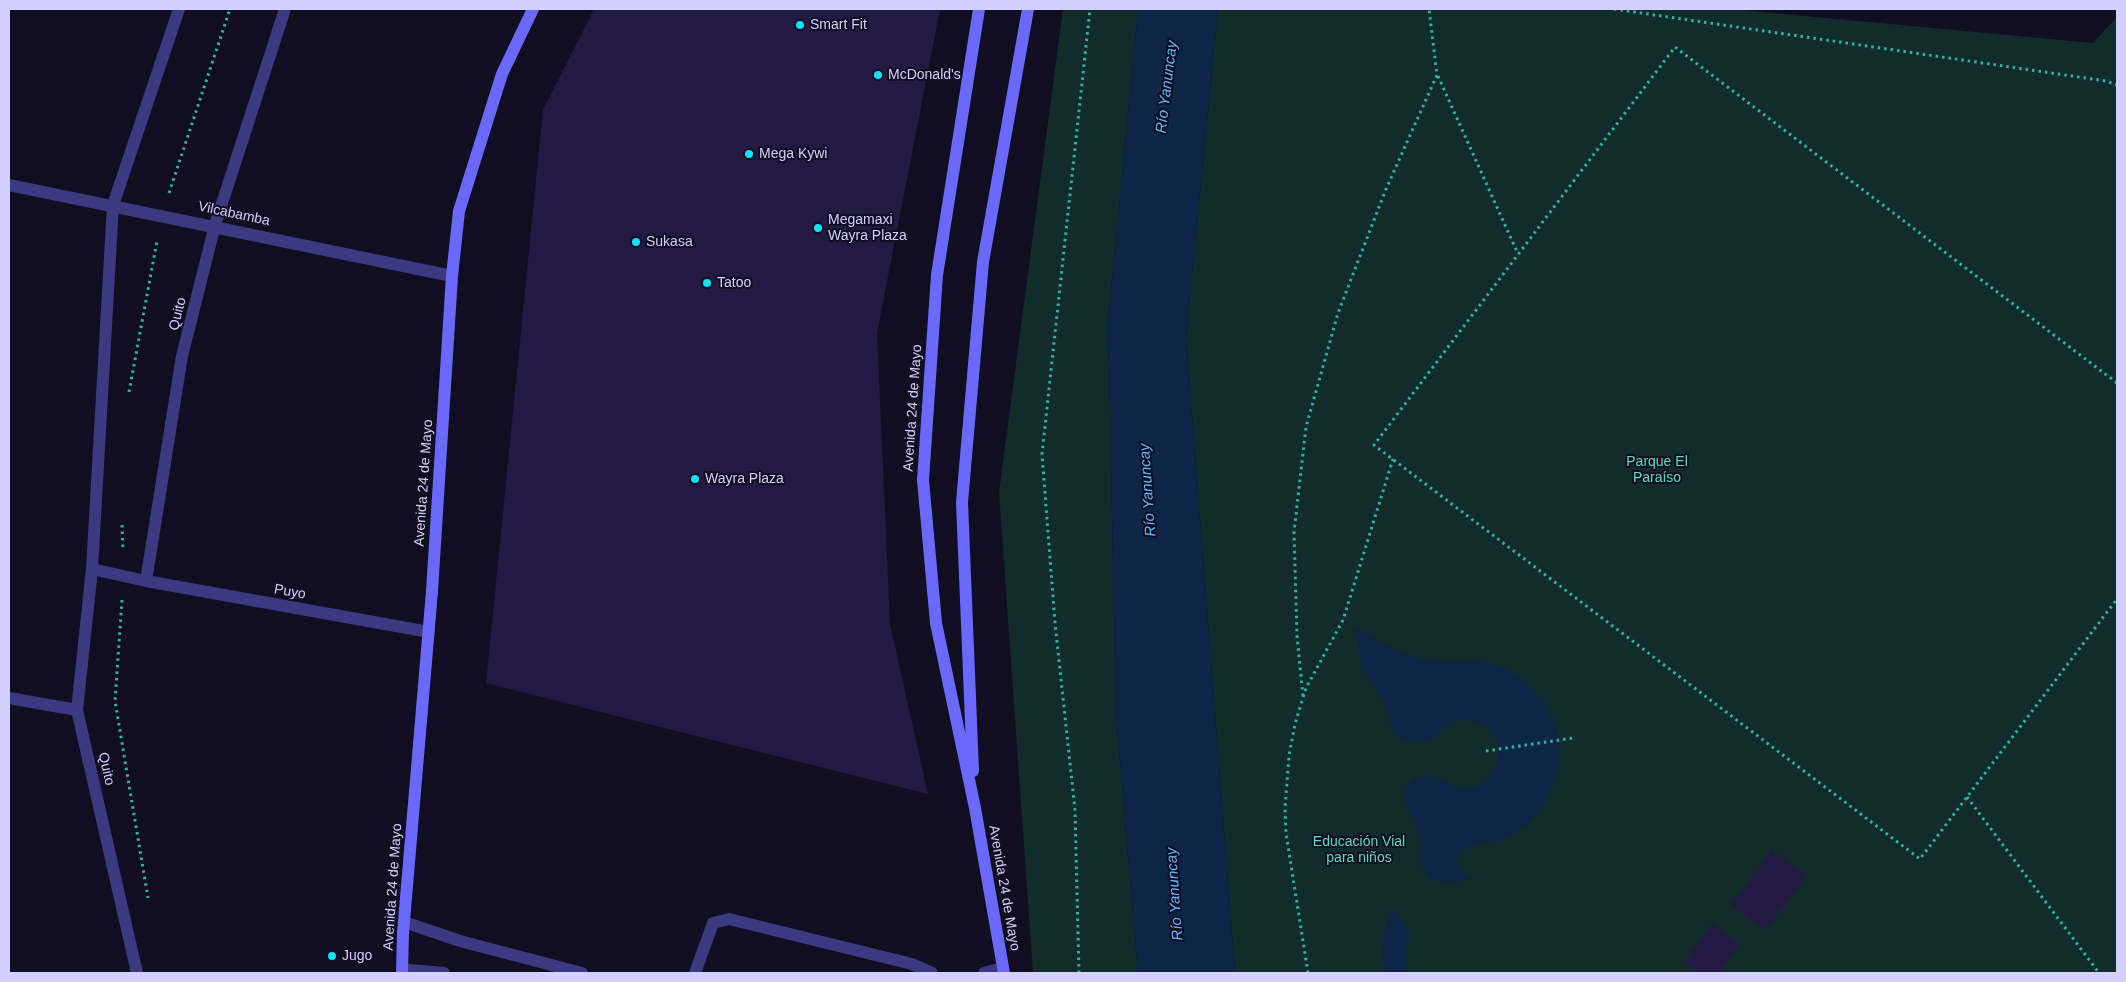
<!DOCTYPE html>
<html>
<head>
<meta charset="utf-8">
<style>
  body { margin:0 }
  #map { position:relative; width:2126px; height:982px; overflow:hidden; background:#110e22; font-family:Arial,sans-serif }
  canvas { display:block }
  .frame { position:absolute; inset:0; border:10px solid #d4d0fe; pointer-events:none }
</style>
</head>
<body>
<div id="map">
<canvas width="2126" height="982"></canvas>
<div class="frame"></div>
</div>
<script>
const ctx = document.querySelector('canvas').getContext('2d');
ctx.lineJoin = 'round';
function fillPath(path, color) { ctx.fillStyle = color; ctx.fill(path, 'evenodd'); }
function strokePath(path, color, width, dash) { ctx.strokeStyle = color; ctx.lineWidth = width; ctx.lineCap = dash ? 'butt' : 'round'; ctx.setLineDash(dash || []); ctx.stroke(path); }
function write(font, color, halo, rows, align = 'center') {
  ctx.font = font + ' Arial,sans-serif'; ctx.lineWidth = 4; ctx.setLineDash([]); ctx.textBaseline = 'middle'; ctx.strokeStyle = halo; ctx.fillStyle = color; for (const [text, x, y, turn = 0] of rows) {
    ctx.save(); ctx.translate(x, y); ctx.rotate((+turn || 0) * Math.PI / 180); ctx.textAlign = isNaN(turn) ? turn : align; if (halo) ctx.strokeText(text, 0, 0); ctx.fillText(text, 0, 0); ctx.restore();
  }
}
const green = new Path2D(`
  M 1063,9 L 1138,9 L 1107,333 L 1109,363 L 1116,714 L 1138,973 L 1033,973 L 999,492 Z
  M 1218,9 L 1731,9 L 2093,43 L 2117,17 L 2117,973 L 1235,973 L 1186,337 Z`);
const water = new Path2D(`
  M 1138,9 L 1218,9 L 1186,337 L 1235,973 L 1138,973 L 1116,714 L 1109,363 L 1107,333 Z
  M 1358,628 C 1377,642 1397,653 1419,659 C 1441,664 1462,660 1484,663 C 1522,669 1556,705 1559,743 C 1562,781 1541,821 1507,837 C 1494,843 1473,841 1463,850 C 1450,861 1460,879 1476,878 C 1454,882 1424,891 1421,858 C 1420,849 1421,839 1418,831 C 1414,816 1404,807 1405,791 L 1413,780 L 1426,775 C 1439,777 1448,786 1461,788 C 1487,792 1503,766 1498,743 C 1492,724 1470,715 1452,721 C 1444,724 1441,731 1435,736 C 1424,746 1408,744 1397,735 C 1386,724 1388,707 1380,693 C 1376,686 1368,680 1364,672 C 1358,659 1363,646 1354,633 Z
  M 1391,910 L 1400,916 L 1409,932 L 1406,951 L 1408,973 L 1386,973 C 1379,952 1384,930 1391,910 Z`);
const building = new Path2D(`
  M 594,9 L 940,9 L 877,333 L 890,624 L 928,794 L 486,683 L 543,110 Z
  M 1772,850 L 1807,876 L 1765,930 L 1731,905 Z
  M 1712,924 L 1740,944 L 1719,973 L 1699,973 L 1684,963 Z`);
const path = new Path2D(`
  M 1614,9 L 2106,81 L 2117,85
  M 1438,76 L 1518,254
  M 169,193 L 230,9
  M 2117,383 L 1675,47 L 1374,445 L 1920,859 L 2117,599
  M 129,392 L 157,241
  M 122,525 L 123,551
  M 122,600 L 115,701 L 148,898
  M 1303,696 L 1297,636 L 1294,532 L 1306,427 L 1338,313 L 1386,189 L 1437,75 L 1429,9
  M 1486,751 L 1573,738
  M 1967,797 L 2099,973
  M 1079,973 L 1075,810 L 1055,623 L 1042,454 L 1090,9
  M 1308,973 L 1286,833 L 1285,808 L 1289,756 L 1295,724 L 1306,688 L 1343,620 L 1393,459`);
const lane = new Path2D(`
  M 404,922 L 460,941 L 582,973
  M 409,970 L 444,973
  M 695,973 L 713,923 L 729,919 L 912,964 L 932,973
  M 984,973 L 1003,968`);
const street = new Path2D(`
  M 9,185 L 452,276
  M 92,569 L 146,581 L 429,632
  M 146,581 L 182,356 L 215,225 L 285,9
  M 9,698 L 77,710
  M 137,973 L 77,710 L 92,569 L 113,205 L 179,9`);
const secondary = new Path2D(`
  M 979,9 L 937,275 L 923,480 L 936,623 L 975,808 L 1004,973
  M 973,771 L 962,502 L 983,262 L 1028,9
  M 402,973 L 403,933 L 432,591 L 452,276 L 459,211 L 502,74 L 533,9`);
const markers = [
  [800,25,5,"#04e4f6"],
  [878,75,5,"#04e4f6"],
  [749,154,5,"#04e4f6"],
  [818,228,5,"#04e4f6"],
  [636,242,5,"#04e4f6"],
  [707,283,5,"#04e4f6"],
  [695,479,5,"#04e4f6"],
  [332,956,5,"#04e4f6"]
];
const poiNames = [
  ["Smart Fit",810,25],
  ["McDonald's",888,75],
  ["Mega Kywi",759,154],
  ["Megamaxi",828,220],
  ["Wayra Plaza",828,236],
  ["Sukasa",646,242],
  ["Tatoo",717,283],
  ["Wayra Plaza",705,479],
  ["Jugo",342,956]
];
const streetNames = [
  ["Vilcabamba",234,214,12],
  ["Quito",178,314,-76],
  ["Avenida 24 de Mayo",913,408,-86],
  ["Avenida 24 de Mayo",424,483,-86],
  ["Puyo",290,592,10],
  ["Quito",106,769,77],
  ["Avenida 24 de Mayo",393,887,-86],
  ["Avenida 24 de Mayo",1004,888,80]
];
const parkNames = [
  ["Parque El",1657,462],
  ["Paraíso",1657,478],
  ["Educación Vial",1359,842],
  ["para niños",1359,858]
];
const waterNames = [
  ["Río Yanuncay",1167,87,-83],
  ["Río Yanuncay",1148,490,-94],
  ["Río Yanuncay",1175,894,-94]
];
fillPath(green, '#112c2b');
fillPath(water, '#0d2547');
fillPath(building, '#221a43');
strokePath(path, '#30b2a7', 3, [2.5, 4]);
strokePath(lane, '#3b3a81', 12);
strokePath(street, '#3b3a81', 12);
strokePath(secondary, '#6969fc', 12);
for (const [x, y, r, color] of markers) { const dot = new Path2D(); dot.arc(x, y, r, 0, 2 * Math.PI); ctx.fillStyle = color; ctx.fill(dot); strokePath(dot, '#110e22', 2); }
write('14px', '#d4d0fe', '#110e22', poiNames, 'left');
write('14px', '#d4d0fe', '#110e22', streetNames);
write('14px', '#5dddba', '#110e22', parkNames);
write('italic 15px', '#60b8fc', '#110e22', waterNames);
</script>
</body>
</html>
